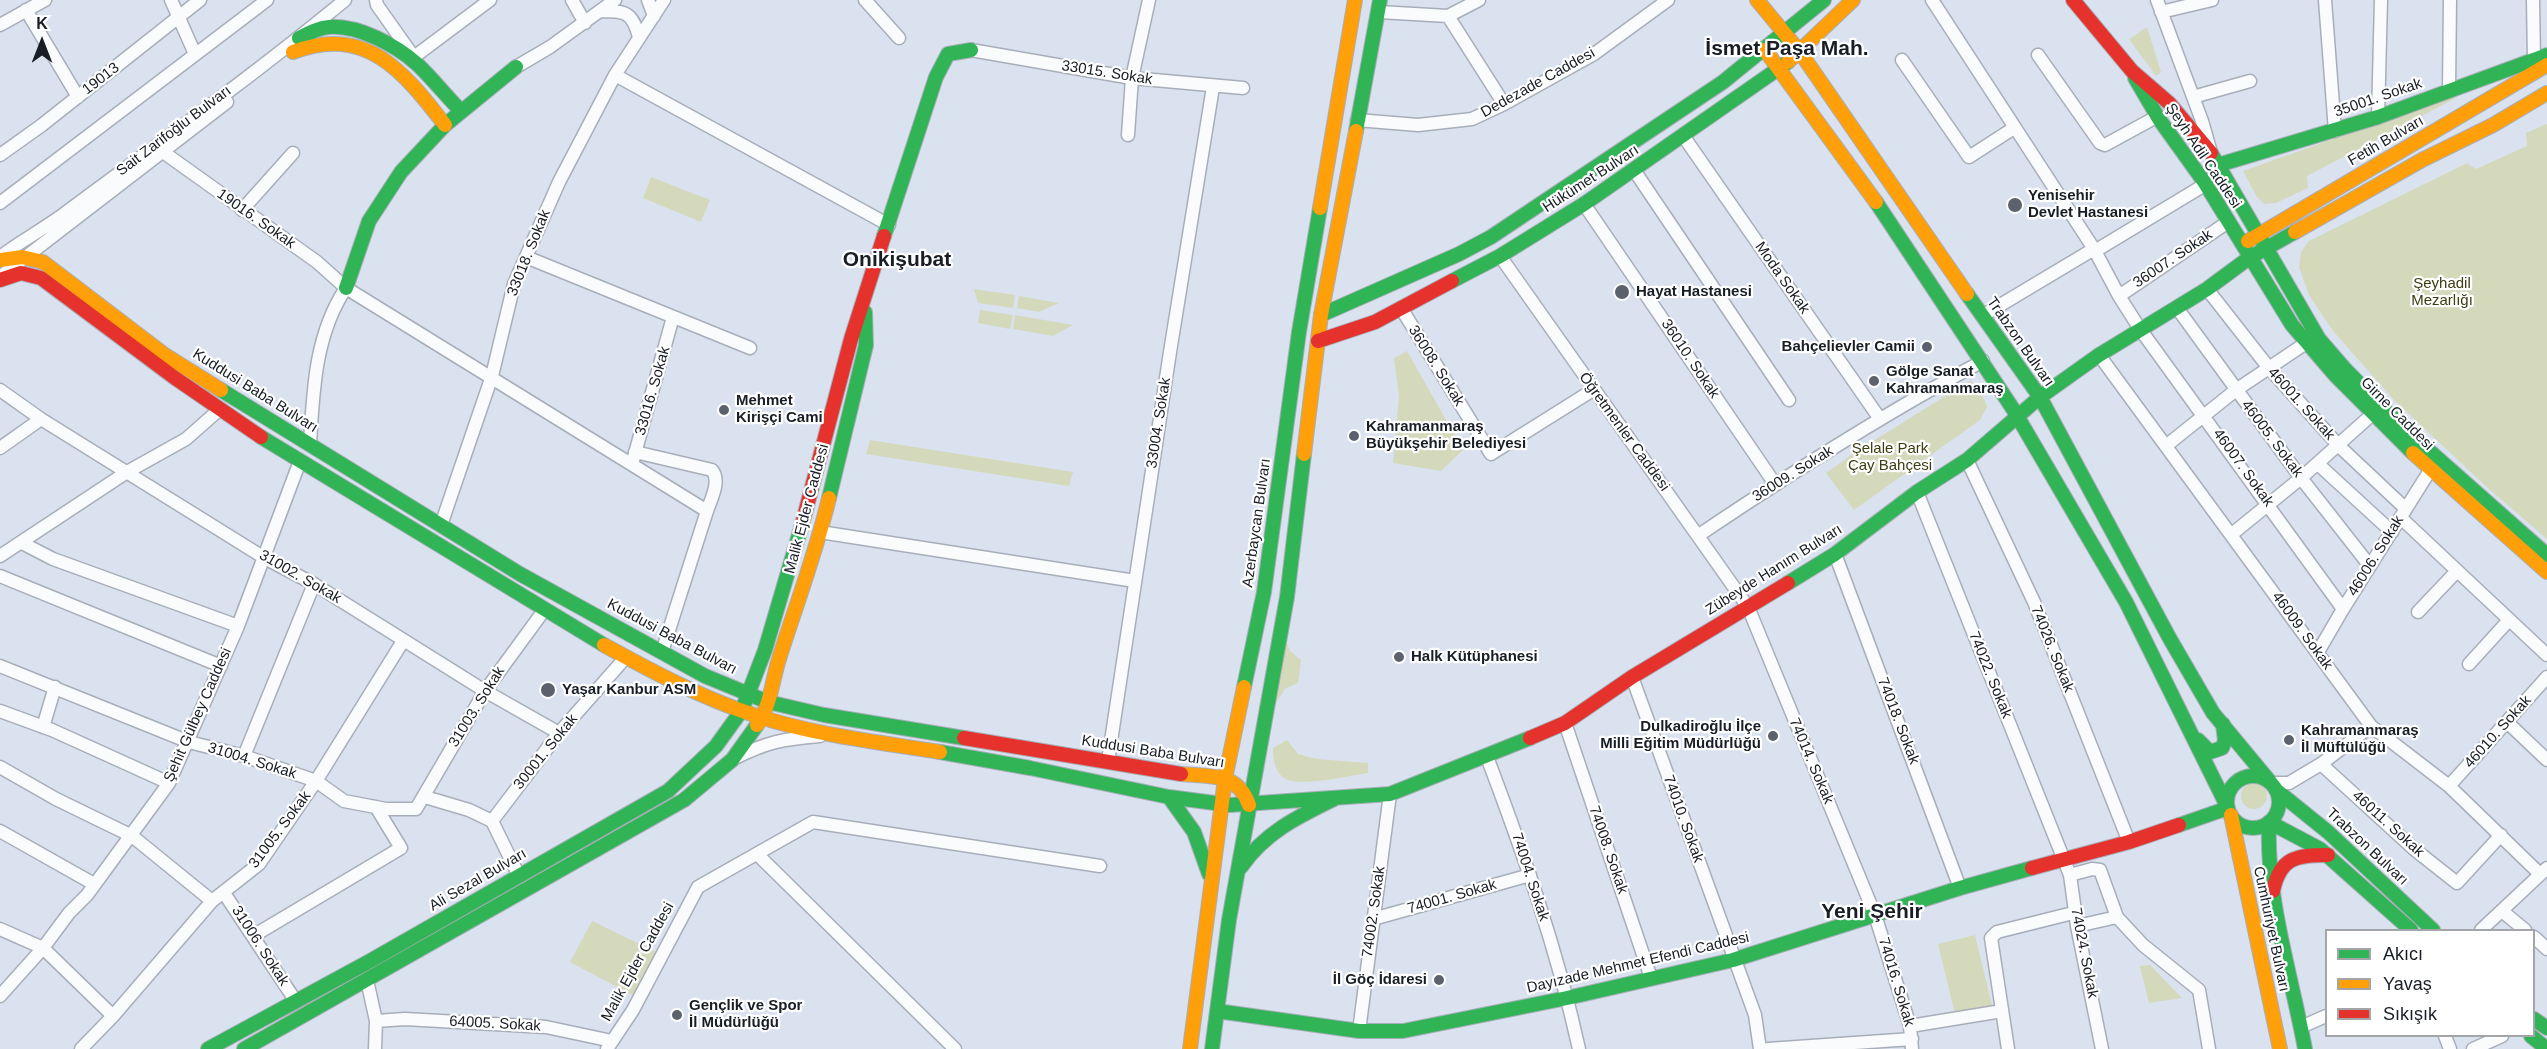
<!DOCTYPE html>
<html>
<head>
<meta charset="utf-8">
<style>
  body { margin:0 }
  #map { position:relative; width:2547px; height:1049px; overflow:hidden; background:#dae2f0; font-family:Helvetica,sans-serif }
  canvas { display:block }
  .legend { position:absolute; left:2325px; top:929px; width:210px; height:108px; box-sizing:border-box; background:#fff; border:2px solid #a3a5a8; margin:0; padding:8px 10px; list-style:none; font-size:18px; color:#181d26 }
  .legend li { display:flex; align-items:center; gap:12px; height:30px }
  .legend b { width:30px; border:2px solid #a3a5a8 }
  .north { position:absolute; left:12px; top:12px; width:60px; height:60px; -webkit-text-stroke:4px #fff; paint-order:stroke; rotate:0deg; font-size:16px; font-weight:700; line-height:24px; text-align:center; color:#181d26 }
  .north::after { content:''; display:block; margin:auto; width:21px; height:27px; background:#181d26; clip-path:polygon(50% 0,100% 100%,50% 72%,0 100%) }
</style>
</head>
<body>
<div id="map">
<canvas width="2547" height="1049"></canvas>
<ul class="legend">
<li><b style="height:8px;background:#30b455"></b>Akıcı</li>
<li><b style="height:8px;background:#ff9f0a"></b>Yavaş</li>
<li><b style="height:8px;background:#e5322d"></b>Sıkışık</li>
</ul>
<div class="north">K</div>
</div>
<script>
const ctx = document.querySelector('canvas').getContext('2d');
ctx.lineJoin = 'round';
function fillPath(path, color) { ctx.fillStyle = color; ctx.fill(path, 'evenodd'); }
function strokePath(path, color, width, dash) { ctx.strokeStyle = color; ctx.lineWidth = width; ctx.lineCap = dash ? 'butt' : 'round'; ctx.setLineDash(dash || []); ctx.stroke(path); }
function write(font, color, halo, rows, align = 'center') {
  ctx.font = font + ' Helvetica,sans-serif'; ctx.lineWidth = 4.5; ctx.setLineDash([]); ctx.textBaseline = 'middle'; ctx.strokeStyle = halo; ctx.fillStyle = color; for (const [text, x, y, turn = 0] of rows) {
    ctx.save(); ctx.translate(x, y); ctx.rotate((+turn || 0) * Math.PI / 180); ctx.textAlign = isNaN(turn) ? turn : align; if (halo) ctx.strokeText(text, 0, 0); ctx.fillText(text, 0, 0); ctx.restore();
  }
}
const green = new Path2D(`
  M 2147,27 L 2161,72 L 2156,76 L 2129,39 Z
  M 2454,96 L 2456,98 L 2307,176 L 2308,188 L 2276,203 L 2264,204 L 2257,197 L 2243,171 Z
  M 2547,124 L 2547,539 L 2489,489 L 2395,401 L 2333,331 L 2309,295 L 2299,267 L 2301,252 L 2309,241 L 2467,163 L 2476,169 L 2527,146 L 2526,133 Z
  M 651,177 L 710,200 L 701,222 L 643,198 Z
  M 974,289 L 1015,295 L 1013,308 L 978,303 Z
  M 1019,296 L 1059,303 L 1039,312 L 1017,308 Z
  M 980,310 L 1013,315 L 1010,329 L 978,323 Z
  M 1015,315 L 1073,325 L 1053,336 L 1013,329 Z
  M 1407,351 L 1463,450 L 1441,471 L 1393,463 L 1399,396 L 1394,358 Z
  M 1971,380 L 1984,399 L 1987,407 L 1980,420 L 1854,510 L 1826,473 L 1854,453 Z
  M 870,440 L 1073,472 L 1069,486 L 866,454 Z
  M 1283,633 L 1290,651 L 1301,660 L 1298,683 L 1285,689 L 1272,709 Z
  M 1287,740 L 1298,754 L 1317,759 L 1368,763 L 1368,773 C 1350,776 1303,786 1288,780 C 1275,775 1273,760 1273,748 Z
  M2241 796a13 13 0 1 1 26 0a13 13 0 1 1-26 0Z
  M 592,921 L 656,952 L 634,996 L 570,962 Z
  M 1975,935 L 1992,1005 L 1955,1014 L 1938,944 Z
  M 2150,965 L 2182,998 L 2149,1003 L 2140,966 Z`);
const street = new Path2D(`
  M 171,0 L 195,54
  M 376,0 L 377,5 L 413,56
  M 572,0 L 585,23
  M 648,0 L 654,16
  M 865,0 L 899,38
  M 1932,0 L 2094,249 L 2119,296 L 2140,329 L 2343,609
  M 2157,0 L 2202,121 L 2210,149
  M 2325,0 L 2335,131
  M 2533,0 L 2534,60
  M 26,10 L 78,97
  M 600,11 C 625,11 632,11 639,37
  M 1379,12 L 1448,16 L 1479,0
  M 2161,12 L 2212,0
  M 1448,16 L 1504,104
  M 0,25 L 45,0
  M 971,50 L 1132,78 L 1243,88
  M 2038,55 L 2100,143 L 2105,145 L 2158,116
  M 414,57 L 490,0
  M 1902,60 L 1969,157 L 2014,128
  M 516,67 L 550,47 L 615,0
  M 615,75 L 889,225
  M 2449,90 L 2450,0
  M 2193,97 L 2250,81
  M 2378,117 L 2381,0
  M 1357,120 L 1418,125 L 1472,119 L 1504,104 L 1594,54 L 1668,0
  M 1128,135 L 1132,78 L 1149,0
  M 1684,137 L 1880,419
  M 163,152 L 317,262 L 346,288 L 707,511 L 662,652
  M 0,155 L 42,125 L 200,0
  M 1634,170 L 1789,400
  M 0,203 L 267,0
  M 1584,204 L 1775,484
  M 242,210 L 293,153
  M 2095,251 L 2206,184
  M 1500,256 L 1748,607 L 1875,915 L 1910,1026 L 1912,1049
  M 0,257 C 22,240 46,228 68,211 C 161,142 255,74 345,0
  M 526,257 L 750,348
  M 1,276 L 227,102
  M 2207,289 L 2269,368 L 2339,446 L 2406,509
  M 2119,296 L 2228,222
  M 1401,308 L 1491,454 L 1593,390
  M 2177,308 L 2301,478 L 2370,566
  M 1982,316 L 2094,249
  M 2099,355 L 2371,726 L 2449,786 L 2540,874
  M 0,390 L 41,419 L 263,557 L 314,584 L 485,691 L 559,733
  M 310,445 C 313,391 315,334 346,288
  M 2167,445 L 2236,390 L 2306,343
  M 0,448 L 41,419
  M 635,452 L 712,470 C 721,481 711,499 707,511
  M 1967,460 L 2034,602 L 2129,842
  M 632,464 L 673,317
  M 2318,464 L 2392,532
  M 1917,492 L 2070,875 L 2077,926 L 2102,1049
  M 2401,518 L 2547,655
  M 441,525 L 492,376 L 514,284 L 559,182 L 615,75 L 664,0
  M 820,532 L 1135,581
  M 2232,534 L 2301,478 L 2377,410
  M 1699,535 C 1791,473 1885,413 1983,361
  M 22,543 L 53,559 L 238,626
  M 1835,554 L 1960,888
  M 0,556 L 127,472 L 186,439 L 220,409
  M 0,576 L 221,666
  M 2418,612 L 2457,571
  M 2318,652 L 2343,609 L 2434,464
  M 2469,664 L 2509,620
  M 0,666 L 189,742 L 244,756 L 316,781 L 344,801 L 386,809 L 416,809 L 485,691 L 545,609
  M 1632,677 L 1755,1015 L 1760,1049
  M 0,711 L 52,730 L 169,783
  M 2507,722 L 2547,760
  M 1565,723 L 1651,978
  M 43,727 L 55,687
  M 244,756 L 314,584
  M 1487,757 C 1523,852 1557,949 1579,1049
  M 733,759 C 767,742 782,739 820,736
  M 1108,761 L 1170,352 L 1213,87
  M 2321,764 L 2414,849 L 2457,883 L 2501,835
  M 0,767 L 56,799 L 132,836 L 212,901
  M 2271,783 L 2289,783 L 2321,764 L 2371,726
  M 2449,786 L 2547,677
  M 425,797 L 469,810 L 492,821 L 519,876
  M 492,821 L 559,733 L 626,657
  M 0,831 L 94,884
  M 757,854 L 955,1049
  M 2070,875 L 2092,869 L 2100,870 L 2117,917 L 2143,945 L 2199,990 L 2209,1049
  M 224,893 L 295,1000
  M 2502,911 L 2525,930
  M 1373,919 L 1530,875
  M 2077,926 L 2117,917
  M 0,929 L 43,948 L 113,1016
  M 2481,930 L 2547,868
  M 253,936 L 401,848 L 376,807
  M 2534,937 L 2547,949
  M 367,980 L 376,1021 L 375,1049
  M 0,996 L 43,948 L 69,913 L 87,895 L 169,783 L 238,626 L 300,461
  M 376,1021 L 405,1019 L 546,1027 L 612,1041
  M 1910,1026 L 2002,1011
  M 2301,1027 L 2326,1016
  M 1359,1031 L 1390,794
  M 2445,1036 L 2450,1049
  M 81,1049 L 113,1016 L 212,901 L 259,864 L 316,781 L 403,641
  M 607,1049 L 633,1010 L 698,887 L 813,822 L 1100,866
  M 1768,1049 L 1912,1039
  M 2008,1049 L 1991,938 L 1997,932 L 2077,912
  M 2473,1049 L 2502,1036`);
const fast = new Path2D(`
  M 299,38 C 309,33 318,28 329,27 C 358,25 396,45 417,64 C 433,79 446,96 461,111
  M 2135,78 L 2159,119 L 2205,183 L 2292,325 L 2335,375 L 2413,453
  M 1356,131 L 1380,0
  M 2211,153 L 2319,339 L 2345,369 L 2400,425 L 2547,555
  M 2218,165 L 2378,117 L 2547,55
  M 1876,202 L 2013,409 L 2126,602 L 2228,808 L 2179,825
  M 884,236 L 936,77 L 948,54 L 971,50
  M 1452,281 L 1500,256 L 1584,204 L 1788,62
  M 346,288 L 369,221 L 401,172 L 445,125 L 516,67
  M 1967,294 L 2040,397 L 2170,639 L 2213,713 L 2271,783
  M 1321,315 L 1459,254 L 1491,237 L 1723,82 L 1824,0
  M 221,390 L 520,574 L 705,676 L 768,702 L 824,715 L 964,738
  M 261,437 L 604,645
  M 829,498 L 866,345 L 865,312
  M 1788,583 L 1835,554 L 1917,492 L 1967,460 L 2040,397 L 2099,355 L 2207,289 L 2249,258 L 2295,232
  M 1244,687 L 1264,592 L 1299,332 L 1320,208
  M 2198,740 L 2210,752 L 2222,748 L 2225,741 L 2223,724
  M 940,752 L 1030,768 L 1169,797 L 1230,805 L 1390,794 L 1530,738
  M2227 802a26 26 0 1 1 52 0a26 26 0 1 1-52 0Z
  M 2276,790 L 2328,832 L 2433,930
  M 1169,797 L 1194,832 L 1209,874
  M 1241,867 C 1265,832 1299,816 1336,798
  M 1217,1011 L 1359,1031 L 1403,1031 L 1567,998 L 1733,960 L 1960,888 L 2032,868
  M 2534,1019 L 2547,1028
  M 2531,1036 L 2547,1049
  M 208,1049 L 370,961 L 668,791 L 716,746 L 742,710 L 765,650 L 803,521
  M 244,1049 L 684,800 L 732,760 L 757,725
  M 1212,1049 L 1229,920 L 1287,597 L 1304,454
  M 2305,1049 C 2291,973 2266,900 2269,822 L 2320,849 L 2411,930`);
const slow = new Path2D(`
  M 1757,0 L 1800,52 L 1967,294
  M 1765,50 L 1876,202
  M 293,52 C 366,24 404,72 445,125
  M 1788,62 L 1853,0
  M 1320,208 L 1355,0
  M 2295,232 L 2422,160 L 2493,125 L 2547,93
  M 2248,241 L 2547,65
  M 0,260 L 22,257 L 43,262 L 165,355 L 221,390
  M 2413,453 L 2547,572
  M 1304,454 L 1321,315 L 1356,131
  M 604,645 C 653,672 702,698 754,715 C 814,735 878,742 940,752
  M 757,725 C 771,705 772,681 779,659 C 796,605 816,553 829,498
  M 1181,774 C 1210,777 1238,772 1249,805
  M 2231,815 L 2280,1049
  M 1190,1049 L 1225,779 L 1244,687`);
const jam = new Path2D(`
  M 2073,0 L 2132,71 L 2169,103 L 2211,153
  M 0,280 L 21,273 L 41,278 L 175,378 L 261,437
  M 1318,341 L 1375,322 L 1452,281
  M 803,521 L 851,339 L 884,236
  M 964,738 L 1181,774
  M 1530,738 L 1565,723 L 1632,677 L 1788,583
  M 2032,868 L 2129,842 L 2179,825
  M 2273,891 C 2280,857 2297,855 2328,855`);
const markers = [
  [2015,205,8,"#5c626d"],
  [1622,292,8,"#5c626d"],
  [1927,347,6,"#5c626d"],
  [1874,381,6,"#5c626d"],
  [724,410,6,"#5c626d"],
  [1354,436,6,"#5c626d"],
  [1399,657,6,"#5c626d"],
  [548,690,8,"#5c626d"],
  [1773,736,6,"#5c626d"],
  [2289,740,6,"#5c626d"],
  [1439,980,6,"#5c626d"],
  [677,1015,6,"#5c626d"]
];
const streetNames = [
  ["33015. Sokak",1107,73,9],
  ["19013",101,79,-38],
  ["Dedezade Caddesi",1538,83,-29],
  ["35001. Sokak",2378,98,-19],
  ["Sait Zarifoğlu Bulvarı",174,131,-37],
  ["Fetih Bulvarı",2386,141,-30],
  ["Şeyh Adil Caddesi",2203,156,56],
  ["Hükümet Bulvarı",1591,179,-33],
  ["19016. Sokak",256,219,35],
  ["33018. Sokak",529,253,-68],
  ["36007. Sokak",2173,259,-34],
  ["Moda Sokak",1782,278,55],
  ["Trabzon Bulvarı",2020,342,55],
  ["36010. Sokak",1690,359,56],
  ["36008. Sokak",1436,366,58],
  ["Kuddusi Baba Bulvarı",255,391,32],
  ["33016. Sokak",653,391,-74],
  ["46001. Sokak",2301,404,48],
  ["Girne Caddesi",2397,414,45],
  ["33004. Sokak",1159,423,-81],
  ["Öğretmenler Caddesi",1624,432,54],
  ["46005. Sokak",2272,439,53],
  ["46007. Sokak",2243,468,54],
  ["36009. Sokak",1793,474,-32],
  ["Malik Ejder Caddesi",807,509,-75],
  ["Azerbaycan Bulvarı",1257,523,-82],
  ["46006. Sokak",2376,556,-58],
  ["Zübeyde Hanım Bulvarı",1774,570,-32],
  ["31002. Sokak",300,577,30],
  ["46009. Sokak",2302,631,54],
  ["Kuddusi Baba Bulvarı",672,637,28],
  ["74026. Sokak",2052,649,68],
  ["74022. Sokak",1990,675,68],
  ["31003. Sokak",477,707,-58],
  ["Şehit Gülbey Caddesi",198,715,-66],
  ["74018. Sokak",1898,721,69],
  ["46010. Sokak",2498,732,-48],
  ["30001. Sokak",546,752,-51],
  ["Kuddusi Baba Bulvarı",1153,752,9],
  ["31004. Sokak",252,761,17],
  ["74014. Sokak",1811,761,67],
  ["74010. Sokak",1683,819,70],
  ["46011. Sokak",2388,824,42],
  ["31005. Sokak",280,830,-53],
  ["Trabzon Bulvarı",2367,847,43],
  ["74008. Sokak",1608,850,71],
  ["74004. Sokak",1530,877,72],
  ["Ali Sezal Bulvarı",478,880,-30],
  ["74001. Sokak",1452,897,-16],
  ["74002. Sokak",1374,912,-82],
  ["Cumhuriyet Bulvarı",2271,929,78],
  ["31006. Sokak",260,946,57],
  ["74024. Sokak",2084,953,79],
  ["Malik Ejder Caddesi",638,962,-61],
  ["Dayızade Mehmet Efendi Caddesi",1638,963,-13],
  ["74016. Sokak",1896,982,73],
  ["64005. Sokak",495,1024,3]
];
const poiNames = [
  ["Yenisehir",2028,196],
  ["Devlet Hastanesi",2028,213],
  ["Hayat Hastanesi",1636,292],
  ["Bahçelievler Camii",1915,347,"right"],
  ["Gölge Sanat",1886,372],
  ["Kahramanmaraş",1886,389],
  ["Mehmet",736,401],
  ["Kirişçi Cami",736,418],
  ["Kahramanmaraş",1366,427],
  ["Büyükşehir Belediyesi",1366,444],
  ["Halk Kütüphanesi",1411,657],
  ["Yaşar Kanbur ASM",562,690],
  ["Dulkadiroğlu İlçe",1761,727,"right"],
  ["Milli Eğitim Müdürlüğü",1761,744,"right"],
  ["Kahramanmaraş",2301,731],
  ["İl Müftülüğü",2301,748],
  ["İl Göç İdaresi",1427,980,"right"],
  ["Gençlik ve Spor",689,1006],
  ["İl Müdürlüğü",689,1023]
];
const parkNames = [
  ["Şeyhadil",2442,284],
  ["Mezarlığı",2442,301],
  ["Şelale Park",1890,449],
  ["Çay Bahçesi",1890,466]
];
const districtNames = [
  ["İsmet Paşa Mah.",1787,49],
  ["Onikişubat",897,260],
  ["Yeni Şehir",1872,912]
];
fillPath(green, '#d4d9bc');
strokePath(street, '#a8aeb9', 15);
strokePath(fast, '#a8aeb9', 16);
strokePath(slow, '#a8aeb9', 16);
strokePath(jam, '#a8aeb9', 16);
strokePath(street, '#f9fbfd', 12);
strokePath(fast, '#30b455', 14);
strokePath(slow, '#ff9f0a', 14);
strokePath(jam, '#e5322d', 14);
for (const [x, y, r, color] of markers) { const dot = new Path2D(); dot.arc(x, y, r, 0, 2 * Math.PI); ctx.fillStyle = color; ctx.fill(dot); strokePath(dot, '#fff', 2); }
write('15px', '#181d26', '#fff', streetNames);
write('bold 15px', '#181d26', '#fff', poiNames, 'left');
write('15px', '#3d3d12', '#fff', parkNames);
write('bold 21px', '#181d26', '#fff', districtNames);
</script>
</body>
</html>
